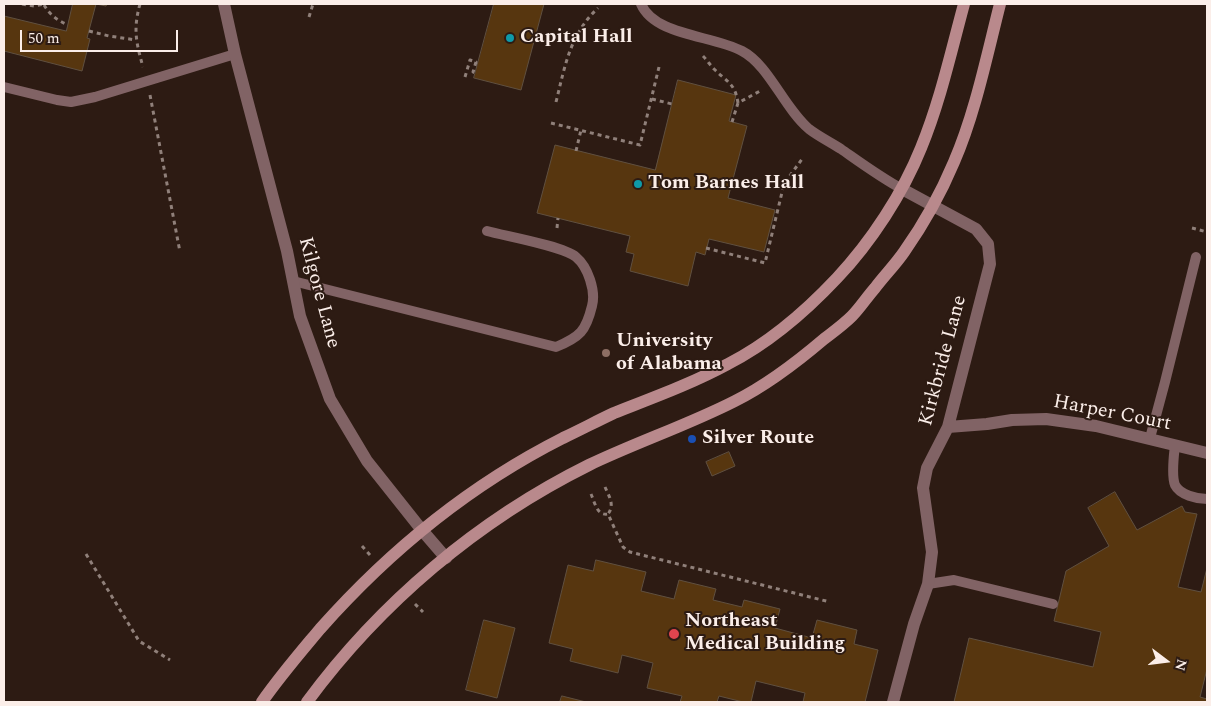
<!DOCTYPE html>
<html>
<head>
<meta charset="utf-8">
<style>
  body { margin:0 }
  #map { position:relative; width:1211px; height:706px; overflow:hidden; background:#2d1b13; font-family:Spectral,serif }
  canvas { display:block }
  .frame { position:absolute; inset:0; border:5px solid #fbeee9; pointer-events:none }
  .north { position:absolute; left:1141px; top:636px; width:50px; height:50px; -webkit-text-stroke:4px #2d1b13; paint-order:stroke; rotate:105deg; font-size:14px; font-weight:700; line-height:20px; text-align:center; color:#fbeee9 }
  .north::after { content:''; display:block; margin:auto; width:18px; height:22px; background:#fbeee9; clip-path:polygon(50% 0,100% 100%,50% 72%,0 100%) }
  .scale { position:absolute; left:20px; top:30px; width:158px; height:22px; box-sizing:border-box; border:2px solid #fbeee9; border-top:0; padding-left:6px; font-size:15px; line-height:18px; white-space:nowrap; color:#fbeee9; -webkit-text-stroke:4px #2d1b13; paint-order:stroke }
</style>
</head>
<body>
<div id="map">
<canvas width="1211" height="706"></canvas>
<div class="frame"></div>
<div class="north">N</div>
<div class="scale">50 m</div>
</div>
<script>
const ctx = document.querySelector('canvas').getContext('2d');
ctx.lineJoin = 'round';
function fillPath(path, color) { ctx.fillStyle = color; ctx.fill(path, 'evenodd'); }
function strokePath(path, color, width, dash) { ctx.strokeStyle = color; ctx.lineWidth = width; ctx.lineCap = dash ? 'butt' : 'round'; ctx.setLineDash(dash || []); ctx.stroke(path); }
function write(font, color, halo, rows, align = 'center') {
  ctx.font = font + ' Spectral,serif'; ctx.lineWidth = 4; ctx.setLineDash([]); ctx.textBaseline = 'middle'; ctx.strokeStyle = halo; ctx.fillStyle = color; for (const [text, x, y, turn = 0] of rows) {
    ctx.save(); ctx.translate(x, y); ctx.rotate((+turn || 0) * Math.PI / 180); ctx.textAlign = isNaN(turn) ? turn : align; if (halo) ctx.strokeText(text, 0, 0); ctx.fillText(text, 0, 0); ctx.restore();
  }
}
const building = new Path2D(`
  M 73,4 L 107,4 L 106,6 L 96,4 L 87,38 L 90,39 L 82,71 L 4,51 L 4,16 L 66,31 Z
  M 494,4 L 544,4 L 521,90 L 474,78 Z
  M 678,80 L 736,95 L 729,121 L 747,126 L 728,198 L 775,210 L 764,252 L 709,239 L 705,255 L 696,252 L 688,286 L 630,271 L 634,254 L 626,252 L 630,236 L 537,213 L 555,145 L 655,170 Z
  M 729,452 L 735,466 L 712,476 L 706,462 Z
  M 1115,492 L 1137,530 L 1182,506 L 1185,512 L 1197,514 L 1178,587 L 1201,592 L 1207,568 L 1207,669 L 1200,697 L 1207,699 L 1207,702 L 954,702 L 969,638 L 1093,667 L 1101,632 L 1054,621 L 1066,571 L 1109,546 L 1088,508 Z
  M 596,560 L 646,572 L 641,591 L 674,599 L 679,580 L 716,589 L 713,600 L 742,607 L 744,600 L 780,609 L 775,628 L 812,638 L 817,620 L 857,630 L 854,644 L 878,650 L 865,702 L 803,702 L 805,693 L 756,681 L 751,702 L 743,702 L 719,696 L 717,702 L 680,702 L 682,696 L 647,688 L 653,663 L 622,655 L 618,673 L 570,661 L 573,649 L 549,643 L 568,565 L 593,571 Z
  M 484,620 L 515,628 L 497,698 L 466,690 Z
  M 562,696 L 586,702 L 560,702 Z`);
const path = new Path2D(`
  M 22,4 L 34,6 L 45,4
  M 140,4 C 133,29 136,42 143,67
  M 44,5 C 50,15 57,20 68,25
  M 309,17 L 313,4
  M 89,31 L 109,36 L 136,40
  M 703,56 C 707,60 710,65 714,69 C 727,82 735,83 738,103
  M 465,77 L 470,60 L 476,62 L 473,72 L 475,73
  M 150,95 L 180,252
  M 652,99 L 672,104
  M 556,102 C 565,66 570,34 598,8
  M 732,122 L 738,103 L 760,91
  M 551,123 L 640,145 L 659,67
  M 576,151 L 581,130
  M 557,228 L 558,218
  M 1192,228 L 1207,232
  M 706,248 L 765,263 L 784,184 L 802,159
  M 605,487 C 609,496 615,505 608,514 L 623,547 L 630,552 L 830,602
  M 591,494 C 595,503 597,516 608,514
  M 362,546 L 370,555
  M 86,554 L 139,641 L 170,660
  M 415,604 L 423,612`);
const lane = new Path2D(`
  M 641,4 C 655,36 712,35 742,51 C 769,65 784,108 809,129 C 818,136 830,142 841,149 C 861,163 880,177 902,189
  M 4,87 L 57,100 L 71,102 L 95,97 L 235,54
  M 293,281 L 556,347 C 580,337 586,331 592,306 C 596,291 588,267 576,257 C 563,246 505,236 487,231
  M 1150,438 L 1165,382 L 1196,257
  M 1175,445 C 1174,455 1171,475 1175,485 C 1180,495 1197,499 1207,499
  M 928,584 L 954,580 L 1053,604`);
const street = new Path2D(`
  M 224,4 L 235,54 L 287,251 L 300,316 L 330,399 L 367,461 L 421,529 L 446,558
  M 948,427 L 987,424 L 1012,420 L 1046,419 L 1096,426 L 1207,453
  M 893,702 L 914,624 L 928,584 L 932,552 L 923,488 L 927,468 L 948,427 L 990,264 L 988,244 L 976,229 L 902,189`);
const secondary = new Path2D(`
  M 262,702 C 280,676 300,653 320,629 C 390,550 468,486 563,438 C 580,430 597,421 614,413 C 652,398 691,384 728,364 C 769,343 806,311 837,278 C 871,242 903,193 921,148 C 940,102 951,52 964,4
  M 307,702 C 380,603 478,520 589,465 C 637,442 688,425 735,401 C 767,385 797,362 824,339 C 833,332 843,325 852,316 C 860,308 867,297 875,288 C 884,276 895,265 904,252 C 923,225 941,193 954,162 C 975,114 987,55 1000,4`);
const markers = [
  [510,38,5,"#0f9aa8"],
  [638,184,5,"#0f9aa8"],
  [606,353,5,"#8d6e63"],
  [692,439,5,"#1a4fb4"],
  [674,634,6,"#e0444e"]
];
const poiNames = [
  ["Capital Hall",520,38],
  ["Tom Barnes Hall",648,184],
  ["University",616,342],
  ["of Alabama",616,365],
  ["Silver Route",702,439],
  ["Northeast",685,622],
  ["Medical Building",685,645]
];
const streetNames = [
  ["Kilgore Lane",318,293,75],
  ["Kirkbride Lane",944,361,-75],
  ["Harper Court",1112,414,11]
];
fillPath(building, '#57360f');
strokePath(building, '#605040', 1);
strokePath(path, '#90807a', 3, [4, 4]);
strokePath(lane, '#816365', 10);
strokePath(street, '#816365', 12);
strokePath(secondary, '#b9898c', 12);
for (const [x, y, r, color] of markers) { const dot = new Path2D(); dot.arc(x, y, r, 0, 2 * Math.PI); ctx.fillStyle = color; ctx.fill(dot); strokePath(dot, '#2d1b13', 2); }
write('bold 20px', '#fbeee9', '#2d1b13', poiNames, 'left');
write('20px', '#fbeee9', '#2d1b13', streetNames);
</script>
</body>
</html>
